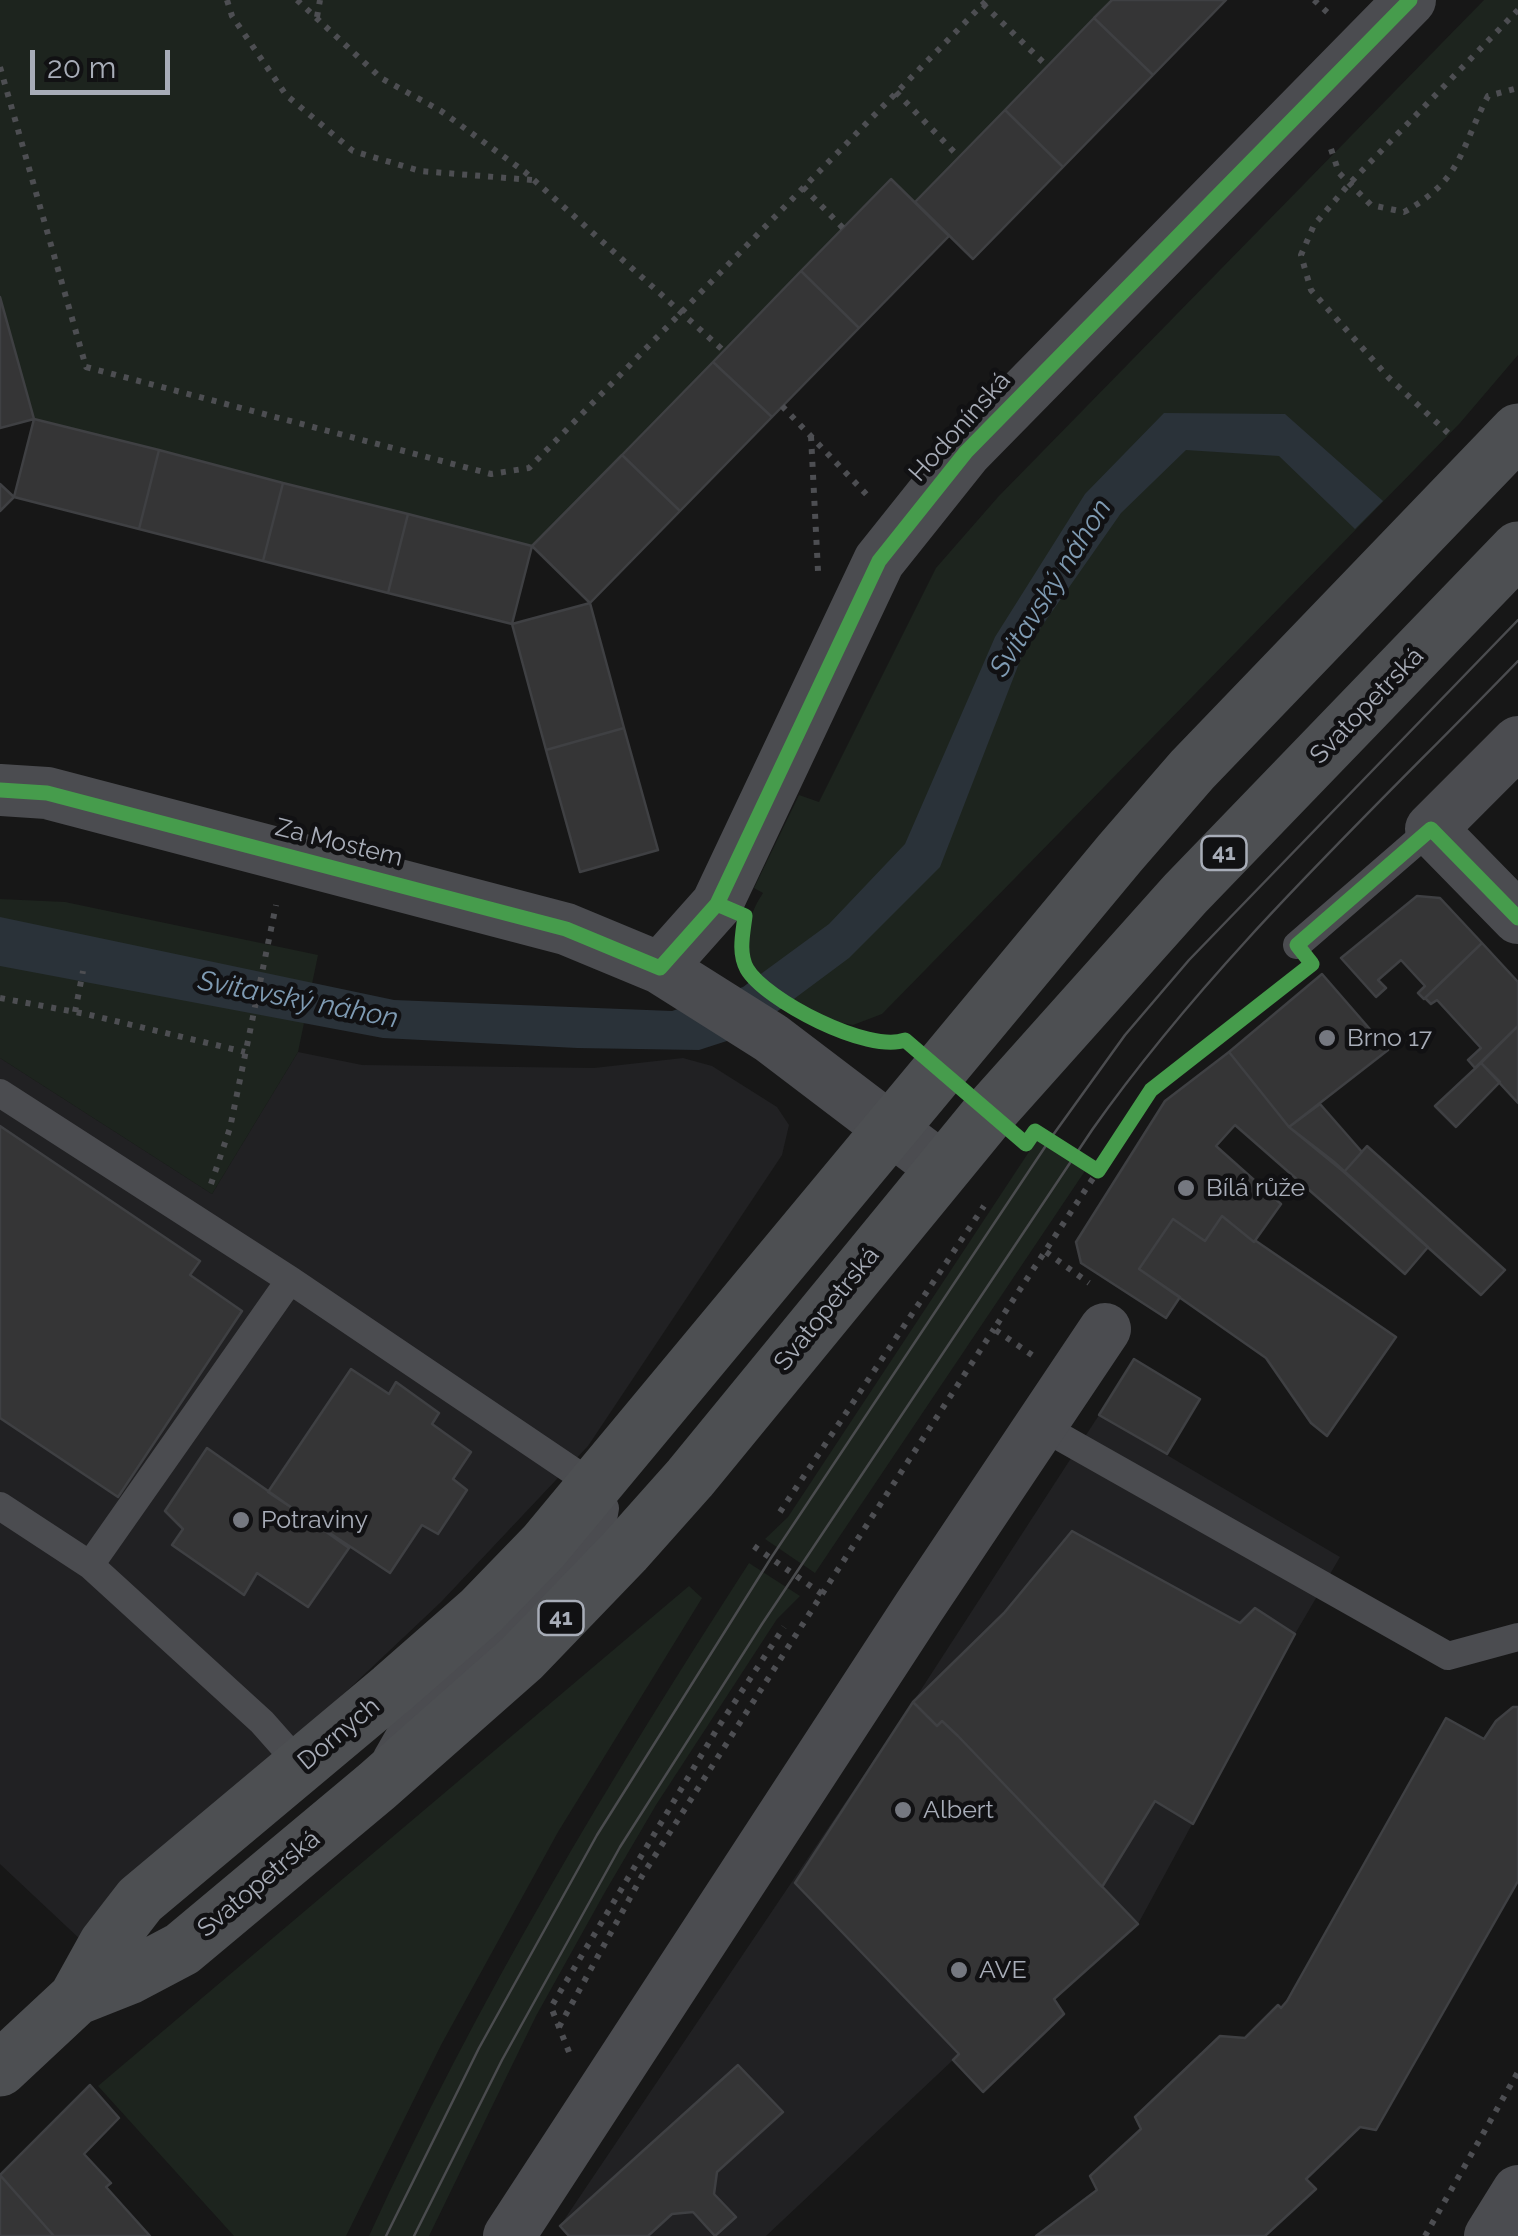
<!DOCTYPE html>
<html>
<head>
<meta charset="utf-8">
<style>
  body { margin:0 }
  #map { position:relative; width:1518px; height:2236px; overflow:hidden; background:#171717; font-family:Raleway,sans-serif }
  canvas { display:block }
  .scale { position:absolute; left:30px; top:50px; width:140px; height:45px; box-sizing:border-box; border:5px solid #a8adb8; border-top:0; padding-left:12px; font-size:30px; line-height:35px; white-space:nowrap; color:#a8adb8; -webkit-text-stroke:8px #111113; paint-order:stroke }
</style>
</head>
<body>
<div id="map">
<canvas width="1518" height="2236"></canvas>
<div class="scale">20 m</div>
</div>
<script>
const ctx = document.querySelector('canvas').getContext('2d');
ctx.lineJoin = 'round';
function fillPath(path, color) { ctx.fillStyle = color; ctx.fill(path, 'evenodd'); }
function strokePath(path, color, width, dash) { ctx.strokeStyle = color; ctx.lineWidth = width; ctx.lineCap = dash ? 'butt' : 'round'; ctx.setLineDash(dash || []); ctx.stroke(path); }
function write(font, color, halo, rows, align = 'center') {
  ctx.font = font + ' Raleway,sans-serif'; ctx.lineWidth = 9; ctx.setLineDash([]); ctx.textBaseline = 'middle'; ctx.strokeStyle = halo; ctx.fillStyle = color; for (const [text, x, y, turn = 0] of rows) {
    ctx.save(); ctx.translate(x, y); ctx.rotate((+turn || 0) * Math.PI / 180); ctx.textAlign = isNaN(turn) ? turn : align; if (halo) ctx.strokeText(text, 0, 0); ctx.fillText(text, 0, 0); ctx.restore();
  }
}
const built = new Path2D(`
  M 298,1052 L 362,1065 L 594,1068 L 683,1058 L 712,1066 L 777,1107 L 789,1125 L 782,1155 L 588,1446 L 441,1602 L 82,1941 L 0,1864 L 0,1058 L 212,1194 Z
  M 1099,1415 L 1340,1557 L 1295,1634 L 1138,1924 L 1054,1999 L 1064,2014 L 983,2092 L 953,2060 L 766,2236 L 569,2236 L 560,2226 L 913,1702 Z`);
const green = new Path2D(`
  M 0,0 L 1112,0 L 915,202 L 891,180 L 532,546 L 34,419 L 0,297 Z
  M 1484,0 L 1518,0 L 1518,355 L 1460,423 L 882,1014 L 853,1025 L 823,1019 L 750,970 C 746,940 746,918 763,893 L 754,888 L 799,795 L 819,802 L 936,568 L 998,497 Z
  M 0,899 L 65,902 L 318,955 L 298,1052 L 212,1194 L 0,1058 Z
  M 1044,1129 L 1091,1162 L 815,1573 L 765,1539 L 788,1517 Z
  M 749,1563 L 800,1596 L 777,1619 L 656,1805 L 605,1892 L 536,2016 L 429,2236 L 369,2236 C 477,2000 609,1780 749,1563 Z
  M 689,1586 L 702,1598 L 558,1832 L 441,2045 L 346,2236 L 234,2236 L 98,2086 Z`);
const water = new Path2D(`
  M 1164,413 L 1285,414 L 1383,501 L 1355,529 L 1279,456 L 1186,450 L 1121,513 L 1023,653 L 940,867 L 849,958 L 771,1016 L 733,1039 L 699,1050 L 577,1048 L 383,1038 L 0,966 L 0,917 L 394,1000 L 672,1011 L 743,987 L 829,924 L 905,844 L 995,637 L 1085,494 Z`);
const building = new Path2D(`
  M 1112,0 L 1226,0 L 1153,75 L 1094,18 Z
  M 1094,18 L 1153,75 L 1063,167 L 1005,110 Z
  M 1005,110 L 1063,167 L 973,259 L 915,202 Z
  M 891,179 L 949,236 L 859,328 L 801,271 Z
  M 801,271 L 859,328 L 772,417 L 713,362 Z
  M 0,297 L 34,419 L 0,428 Z
  M 713,362 L 772,417 L 680,511 L 622,455 Z
  M 34,419 L 159,450 L 139,529 L 14,497 Z
  M 159,450 L 283,483 L 263,561 L 139,529 Z
  M 622,455 L 680,511 L 590,603 L 532,546 Z
  M 283,483 L 408,514 L 388,593 L 263,561 Z
  M 0,484 L 14,497 L 0,511 Z
  M 408,514 L 532,546 L 512,624 L 388,593 Z
  M 590,603 L 624,728 L 546,750 L 512,624 Z
  M 624,728 L 658,850 L 580,872 L 546,750 Z
  M 1417,896 L 1440,898 L 1482,943 L 1424,999 L 1418,993 L 1425,986 L 1401,960 L 1378,980 L 1386,988 L 1376,997 L 1341,958 Z
  M 1482,943 L 1518,982 L 1518,1026 L 1475,1068 L 1468,1060 L 1481,1048 L 1437,1000 L 1431,1004 L 1425,998 Z
  M 1322,974 L 1388,1050 L 1289,1127 L 1229,1052 Z
  M 1518,1026 L 1518,1103 L 1481,1063 Z
  M 1229,1052 L 1289,1127 L 1333,1161 L 1428,1247 L 1405,1274 L 1235,1125 L 1216,1146 L 1281,1204 L 1254,1242 L 1222,1216 L 1205,1241 L 1173,1219 L 1139,1269 L 1180,1297 L 1166,1318 L 1081,1263 L 1076,1242 L 1165,1101 Z
  M 1481,1063 L 1500,1082 L 1456,1127 L 1435,1106 Z
  M 1320,1104 L 1362,1152 L 1344,1172 L 1289,1127 Z
  M 0,1126 L 200,1261 L 190,1275 L 242,1311 L 118,1497 L 0,1418 Z
  M 1367,1146 L 1505,1270 L 1481,1295 L 1344,1172 Z
  M 1222,1216 L 1254,1242 L 1256,1241 L 1396,1337 L 1327,1436 L 1311,1423 L 1266,1358 L 1139,1269 L 1173,1219 L 1205,1241 Z
  M 1134,1359 L 1200,1399 L 1167,1454 L 1099,1415 Z
  M 351,1369 L 389,1394 L 396,1382 L 439,1413 L 432,1424 L 471,1452 L 453,1479 L 467,1490 L 438,1534 L 422,1525 L 390,1573 L 268,1492 Z
  M 207,1448 L 349,1548 L 308,1607 L 257,1573 L 244,1595 L 172,1545 L 183,1529 L 165,1511 Z
  M 1072,1531 L 1240,1623 L 1255,1608 L 1295,1634 L 1193,1824 L 1155,1801 L 1102,1887 L 958,1736 L 942,1721 L 937,1726 L 913,1702 L 1004,1613 Z
  M 913,1702 L 937,1726 L 942,1721 L 958,1736 L 1138,1924 L 1054,1999 L 1064,2014 L 983,2092 L 953,2060 L 959,2054 L 795,1883 Z
  M 1513,1707 L 1518,1707 L 1518,1881 L 1376,2130 L 1360,2127 L 1306,2179 L 1316,2189 L 1265,2236 L 1036,2236 L 1097,2190 L 1090,2176 L 1141,2129 L 1135,2117 L 1220,2036 L 1245,2038 L 1278,2005 L 1281,2008 L 1287,2001 L 1446,1718 L 1484,1739 L 1496,1721 Z
  M 738,2065 L 783,2112 L 717,2172 L 714,2194 L 736,2217 L 715,2236 L 693,2212 L 672,2214 L 648,2236 L 569,2236 L 560,2226 Z
  M 90,2085 L 119,2118 L 84,2154 L 111,2183 L 106,2187 L 150,2236 L 54,2236 L 0,2175 Z
  M 0,2175 L 54,2236 L 0,2236 Z`);
const path = new Path2D(`
  M 227,0 L 232,16 L 286,95 L 353,151 L 420,171 L 532,180
  M 297,0 L 381,78 L 441,111 L 525,172 L 724,351
  M 1314,0 L 1328,13
  M 983,4 L 1047,66
  M 317,17 L 320,0
  M 0,67 L 86,367 L 491,474 L 529,468 L 987,0
  M 896,92 L 959,157
  M 1331,149 L 1339,173 L 1371,205 L 1404,212 C 1463,179 1459,151 1488,96 L 1518,88
  M 803,187 L 843,228
  M 782,406 L 868,496
  M 1448,433 L 1389,378 L 1311,290 L 1301,255 L 1314,225 L 1350,183 L 1518,10
  M 811,436 L 818,571
  M 0,998 L 86,1014 L 245,1052
  M 75,1012 L 83,971
  M 211,1184 L 230,1128 L 276,905
  M 1046,1252 L 1089,1283
  M 1032,1355 L 994,1329 L 1151,1090 L 1289,982
  M 780,1512 L 984,1206
  M 822,1594 L 994,1329
  M 559,2027 L 642,1876 L 822,1594 L 752,1545
  M 569,2052 L 551,2007 L 717,1729 L 784,1627
  M 1425,2236 L 1518,2072`);
const lane = new Path2D(`
  M 1297,945 L 1431,829
  M 0,1093 L 290,1280 L 595,1486 L 605,1508 L 602,1525 L 594,1539 L 539,1599 L 411,1715 L 387,1757
  M 1041,1426 L 1448,1656 L 1518,1637
  M 0,1506 L 90,1565 L 262,1722 L 301,1766
  M 90,1565 L 290,1280`);
const street = new Path2D(`
  M 1518,742 L 1431,829 L 1518,918
  M 0,790 L 47,793 L 566,929 L 660,968 L 771,1038 L 942,1168
  M 660,968 L 717,904 L 879,561 L 966,452 L 1410,0
  M 509,2236 L 919,1607 L 1105,1329
  M 1490,2236 L 1518,2191`);
const primary = new Path2D(`
  M 76,1998 L 129,1977 L 182,1949 L 377,1786 L 522,1658 L 625,1551 L 690,1478 L 990,1112 L 1185,894 L 1518,549
  M 0,2069 L 76,1998 L 106,1944 L 140,1900 L 392,1689 L 481,1611 L 544,1546 L 1120,853 L 1192,770 L 1518,431`);
const tram = new Path2D(`
  M 386,2236 L 479,2048 L 597,1835 L 771,1558 L 1053,1135 L 1125,1035 L 1189,960 L 1518,620
  M 414,2236 L 502,2060 L 620,1847 L 762,1624 L 1092,1130 C 1214,957 1372,812 1518,661`);
const cycleway = new Path2D(`
  M 0,790 L 47,793 L 566,929 L 660,968 L 717,904 L 879,561 L 966,452 L 1410,0
  M 717,904 L 745,916 C 743,933 738,953 747,969 C 765,1000 869,1054 905,1040 L 1026,1144 L 1035,1131 L 1098,1171 L 1151,1090 L 1312,964 L 1297,945 L 1431,829 L 1518,918`);
const markers = [
  [1327,1038,10,"#757880"],
  [1186,1188,10,"#757880"],
  [241,1520,10,"#757880"],
  [903,1810,10,"#757880"],
  [959,1970,10,"#757880"]
];
const shields = [
  [1224,853,45],
  [561,1618,45]
];
const shieldNames = [
  ["41",1224,853],
  ["41",561,1618]
];
const streetNames = [
  ["Hodonínská",960,427,-48],
  ["Svatopetrská",1367,706,-46],
  ["Za Mostem",339,843,14],
  ["Svatopetrská",827,1309,-51],
  ["Dornych",339,1734,-40],
  ["Svatopetrská",259,1884,-40]
];
const poiNames = [
  ["Brno 17",1347,1038],
  ["Bílá růže",1206,1188],
  ["Potraviny",261,1520],
  ["Albert",923,1810],
  ["AVE",979,1970]
];
const waterNames = [
  ["Svitavský náhon",1051,588,-58],
  ["Svitavský náhon",298,1000,11]
];
fillPath(built, '#212123');
fillPath(green, '#1d241e');
fillPath(water, '#2a3239');
fillPath(building, '#353536');
strokePath(building, '#3f4043', 2.5);
strokePath(path, '#4d4e52', 6, [5, 8]);
strokePath(lane, '#4b4c50', 28);
strokePath(street, '#4b4c50', 52);
strokePath(primary, '#4d4f52', 55);
strokePath(tram, '#4b4c4f', 2.5);
strokePath(cycleway, '#469c4c', 15);
for (const [x, y, r, color] of markers) { const dot = new Path2D(); dot.arc(x, y, r, 0, 2 * Math.PI); ctx.fillStyle = color; ctx.fill(dot); strokePath(dot, '#111113', 4); }
for (const [x, y, w] of shields) { const box = new Path2D(); box.roundRect(x - w / 2, y - 17, w, 34, 8); ctx.fillStyle = '#111113'; ctx.fill(box); strokePath(box, '#a8adb8', 2.5); }
write('bold 22px', '#a8adb8', null, shieldNames);
write('25px', '#a8adb8', '#111113', streetNames);
write('25px', '#a8adb8', '#111113', poiNames, 'left');
write('italic 28px', '#7f9bb3', '#111113', waterNames);
</script>
</body>
</html>
